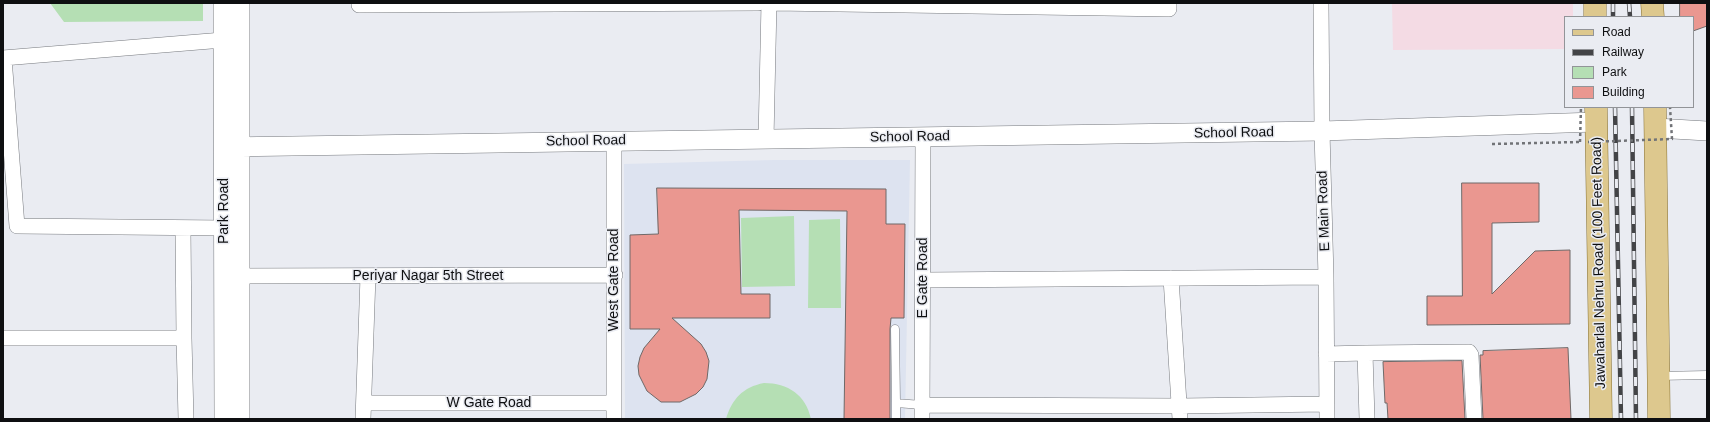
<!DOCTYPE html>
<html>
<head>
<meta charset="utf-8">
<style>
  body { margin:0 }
  #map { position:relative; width:1710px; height:422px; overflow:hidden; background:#eaecf2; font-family:Arial,sans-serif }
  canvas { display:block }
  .frame { position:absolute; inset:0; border:4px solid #0e0f11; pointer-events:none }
  .legend { position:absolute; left:1564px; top:16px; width:130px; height:92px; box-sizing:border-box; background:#eaecf2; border:1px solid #929498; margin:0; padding:5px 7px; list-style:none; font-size:12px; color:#0e0f11 }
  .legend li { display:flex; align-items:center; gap:8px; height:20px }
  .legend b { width:20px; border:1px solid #929498 }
</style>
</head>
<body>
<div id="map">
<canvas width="1710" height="422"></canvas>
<div class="frame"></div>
<ul class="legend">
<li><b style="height:5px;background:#ddc88e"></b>Road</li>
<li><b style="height:5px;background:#434447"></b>Railway</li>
<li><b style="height:11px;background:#b5dfb4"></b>Park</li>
<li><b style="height:11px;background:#ea9790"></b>Building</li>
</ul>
</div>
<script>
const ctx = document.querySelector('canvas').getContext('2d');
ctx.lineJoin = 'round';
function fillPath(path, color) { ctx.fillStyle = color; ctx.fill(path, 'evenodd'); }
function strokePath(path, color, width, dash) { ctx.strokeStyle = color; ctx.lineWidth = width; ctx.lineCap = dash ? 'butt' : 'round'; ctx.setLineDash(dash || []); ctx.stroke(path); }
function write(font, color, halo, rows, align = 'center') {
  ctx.font = font + ' Arial,sans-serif'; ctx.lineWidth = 3; ctx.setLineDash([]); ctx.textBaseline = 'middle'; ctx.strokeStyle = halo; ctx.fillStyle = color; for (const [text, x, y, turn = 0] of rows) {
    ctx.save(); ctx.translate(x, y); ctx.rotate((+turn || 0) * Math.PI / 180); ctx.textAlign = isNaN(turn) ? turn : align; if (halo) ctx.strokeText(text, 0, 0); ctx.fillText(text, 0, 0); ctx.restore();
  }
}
const industrial = new Path2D(`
  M 1392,3 L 1573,3 L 1573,17 L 1565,17 L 1565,49 L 1393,50 Z`);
const built = new Path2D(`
  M 773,160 L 910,160 L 905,419 L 625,419 L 624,164 Z`);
const green = new Path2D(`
  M 50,3 L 203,3 L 203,21 L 64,22 Z
  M 794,216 L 795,286 L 742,287 L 741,218 Z
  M 840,219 L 841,308 L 808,308 L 809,220 Z
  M 764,383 C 788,383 806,395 811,419 L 726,419 C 732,399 743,387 764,383 Z`);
const building = new Path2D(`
  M 1680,3 L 1707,3 L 1707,26 L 1693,31 L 1693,17 L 1680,17 Z
  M 1462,183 L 1539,183 L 1539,222 L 1492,223 L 1492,294 L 1535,251 L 1570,250 L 1570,324 L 1427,325 L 1427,296 L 1462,296 Z
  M 657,188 L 886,189 L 886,224 L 905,224 L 904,318 L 891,318 L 890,329 L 890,419 L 844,419 L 847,211 L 739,210 L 741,294 L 770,294 L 770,318 L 672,318 L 701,344 L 706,352 L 709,361 L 707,379 L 703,387 L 696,394 L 680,402 L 661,402 L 647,391 L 639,375 L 638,366 L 640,357 L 644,348 L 660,329 L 630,329 L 630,235 L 658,234 Z
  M 1568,348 L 1571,419 L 1483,419 L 1480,355 L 1483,355 L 1483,351 Z
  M 1462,361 L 1465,419 L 1388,419 L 1387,403 L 1385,403 L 1383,362 Z`);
const path = new Path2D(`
  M 1492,144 L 1579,142`);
const service = new Path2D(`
  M 895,329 L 896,403 L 922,405
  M 1658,376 L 1707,375
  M 896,403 L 896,419`);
const minor = new Path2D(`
  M 359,3 L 359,5 L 758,3
  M 774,3 L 1169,9 L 1169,3
  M 1321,3 L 1322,131 L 1326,277 L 1327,419
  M 3,58 L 223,40
  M 4,58 L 17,226 L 224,228
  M 766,139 L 769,3
  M 614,141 L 614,419
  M 183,229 L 184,338 L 186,419
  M 230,276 L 615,275
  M 1171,278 L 1180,419
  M 924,280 L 1326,277
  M 3,338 L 184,338
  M 1365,353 L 1469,352 L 1471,355 L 1474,419
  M 1326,354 L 1365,353 L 1367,419
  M 364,403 L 614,403
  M 922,405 L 1180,406 L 1327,404
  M 363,419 L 368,276
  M 922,419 L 923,137`);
const tertiary = new Path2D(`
  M 223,3 L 224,419
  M 240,3 L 240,419
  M 1656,128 L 1707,131
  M 224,147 L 1322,131 L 1596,122`);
const primary = new Path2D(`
  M 1595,3 L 1595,17
  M 1652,3 L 1653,17
  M 1596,107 L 1601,419
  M 1655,107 L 1659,419`);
const rail = new Path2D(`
  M 1613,3 L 1613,17
  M 1629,3 L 1630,17
  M 1615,107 L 1621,419
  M 1632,107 L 1636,419`);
const pathBridge = new Path2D(`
  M 1580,142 L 1581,107
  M 1588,142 L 1672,139 L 1670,107`);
const streetNames = [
  ["School Road",1234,133,-1],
  ["School Road",910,137,-1],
  ["School Road",586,141,-1],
  ["Park Road",224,211,-90],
  ["E Main Road",1324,211,-92],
  ["Jawaharlal Nehru Road (100 Feet Road)",1599,263,-91],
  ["Periyar Nagar 5th Street",428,276],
  ["E Gate Road",923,278,-90],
  ["West Gate Road",614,280,-90],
  ["W Gate Road",489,403]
];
fillPath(industrial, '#f4dbe4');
fillPath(built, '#dde3f0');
fillPath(green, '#b5dfb4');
fillPath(building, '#ea9790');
strokePath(building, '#6f6968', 1);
strokePath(service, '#76797e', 9);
strokePath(minor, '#76797e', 16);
strokePath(tertiary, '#76797e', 20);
strokePath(primary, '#867032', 23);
strokePath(path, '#717377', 2.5, [3, 3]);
strokePath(service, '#fff', 8);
strokePath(minor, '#fff', 15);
strokePath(tertiary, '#fff', 19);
strokePath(primary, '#ddc88e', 22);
strokePath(rail, '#434447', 4.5);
strokePath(rail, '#eaecf2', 3, [9]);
strokePath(pathBridge, '#717377', 2.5, [3, 3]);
write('14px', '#0e0f11', '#eaecf2', streetNames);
</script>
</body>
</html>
